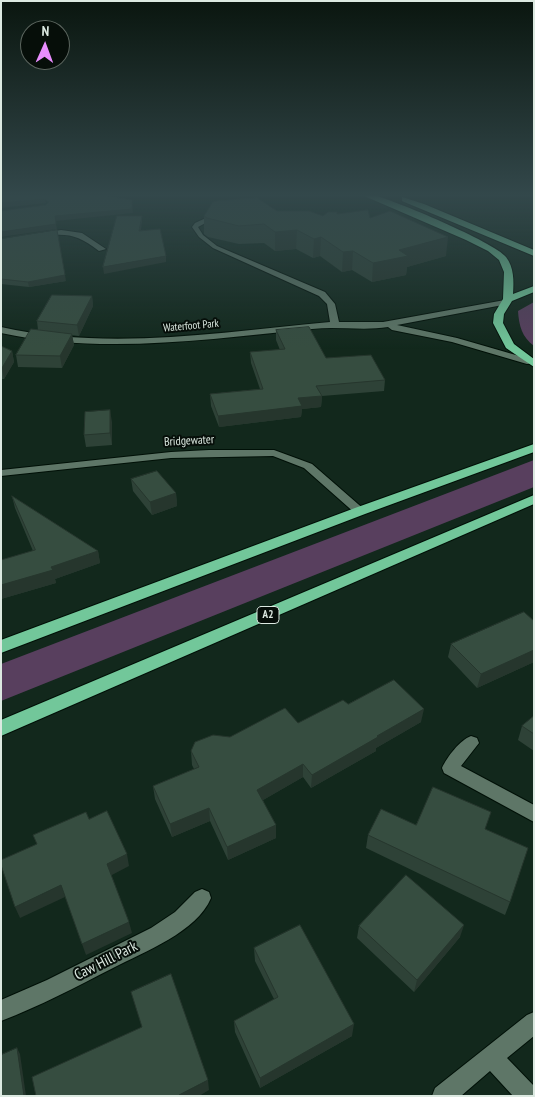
<!DOCTYPE html>
<html>
<head>
<meta charset="utf-8">
<style>
  body { margin:0 }
  #map { position:relative; width:535px; height:1097px; overflow:hidden; background:#12281c; font-family:"PT Sans Narrow",sans-serif }
  canvas { display:block }
  .frame { position:absolute; inset:0; border:2px solid #dce9e1; pointer-events:none }
  .north { position:absolute; left:20px; top:20px; width:50px; height:50px; box-sizing:border-box; background:#060e09; border:1px solid #5c665f; border-radius:50%; rotate:2deg; font-size:14px; font-weight:700; line-height:20px; text-align:center; color:#dce9e1 }
  .north::after { content:''; display:block; margin:auto; width:18px; height:22px; background:#e98dfe; clip-path:polygon(50% 0,100% 100%,50% 72%,0 100%) }
</style>
</head>
<body>
<div id="map">
<canvas width="535" height="1097"></canvas>
<div class="frame"></div>
<div class="north">N</div>
</div>
<script>
const ctx = document.querySelector('canvas').getContext('2d');
ctx.lineJoin = 'round';
function fillPath(path, color) { ctx.fillStyle = color; ctx.fill(path, 'evenodd'); }
function strokePath(path, color, width, dash) { ctx.strokeStyle = color; ctx.lineWidth = width; ctx.lineCap = dash ? 'butt' : 'round'; ctx.setLineDash(dash || []); ctx.stroke(path); }
function write(font, color, halo, rows, align = 'center') {
  ctx.font = font + ' "PT Sans Narrow",sans-serif'; ctx.lineWidth = 4; ctx.setLineDash([]); ctx.textBaseline = 'middle'; ctx.strokeStyle = halo; ctx.fillStyle = color; for (const [text, x, y, turn = 0] of rows) {
    ctx.save(); ctx.translate(x, y); ctx.rotate((+turn || 0) * Math.PI / 180); ctx.textAlign = isNaN(turn) ? turn : align; if (halo) ctx.strokeText(text, 0, 0); ctx.fillText(text, 0, 0); ctx.restore();
  }
}
const green = new Path2D(`
  M 534,302 L 534,346 C 522,337 519,326 518,311 Z
  M 534,460 L 534,487 L 1,701 L 1,664 Z`);
const minor = new Path2D(`
  M 217,213 L 222,214 L 198,227 L 203,235 L 217,246 L 325,292 L 335,304 L 339,322 L 383,322 L 505,300 L 509,302 L 508,304 L 397,325 L 457,338 L 533,360 L 534,363 L 527,364 L 452,342 L 392,330 L 388,327 C 363,331 337,326 312,329 C 209,339 103,355 1,333 L 1,327 C 109,351 222,332 330,322 L 327,304 L 319,296 L 213,248 L 199,237 L 192,227 L 195,223 Z
  M 61,230 L 82,233 L 106,249 L 99,251 C 77,234 68,233 41,236 L 38,234 Z
  M 209,450 L 274,450 L 312,464 L 366,511 L 364,514 L 356,514 L 304,468 L 273,456 L 171,458 L 1,476 L 1,470 L 171,452 Z
  M 471,736 L 477,738 L 479,743 L 461,766 L 534,805 L 534,822 L 444,773 L 442,768 C 447,757 460,740 471,736 Z
  M 202,889 L 209,892 L 211,898 C 197,932 144,952 113,968 C 76,987 40,1006 1,1021 L 1,1000 L 47,980 L 151,928 L 175,912 L 195,892 Z
  M 534,1012 L 534,1036 L 507,1058 L 534,1086 L 534,1096 L 513,1096 L 490,1071 L 461,1096 L 432,1096 L 435,1088 L 527,1015 Z`);
const highway = new Path2D(`
  M 362,195 C 365,195 370,195 373,195 C 394,200 494,242 506,257 C 514,267 514,281 513,294 L 534,286 L 534,292 L 512,301 L 504,314 L 503,323 L 514,344 L 534,359 L 534,367 L 506,348 L 493,323 L 494,314 L 503,299 L 504,272 L 499,260 L 488,251 L 466,240 Z
  M 402,197 L 424,204 L 534,250 L 534,256 L 402,201 Z
  M 534,444 L 534,452 L 365,514 L 1,653 L 1,640 L 355,508 Z
  M 534,495 L 534,504 L 1,736 L 1,720 Z`);
const wall = new Path2D(`
  M 277,211 L 323,216 L 337,214 L 370,218 L 446,256 L 407,267 L 406,275 L 372,282 L 352,270 L 342,272 L 320,256 L 313,258 L 296,249 L 275,251 L 264,243 L 239,244 L 208,237 L 204,234 L 204,216 Z
  M 1,239 L 66,281 L 29,287 L 1,284 Z
  M 92,296 L 93,306 L 79,336 L 72,335 L 74,345 L 62,368 L 18,367 L 16,355 L 38,330 L 37,321 Z
  M 276,330 L 326,358 L 385,380 L 384,391 L 322,396 L 321,407 L 302,409 L 301,417 L 219,427 L 211,406 L 210,394 L 260,389 L 251,363 L 250,352 L 280,350 L 276,340 Z
  M 1,346 L 12,351 L 14,362 L 4,379 L 1,379 Z
  M 112,422 L 112,445 L 86,447 L 84,435 Z
  M 131,479 L 176,493 L 177,506 L 152,515 L 133,491 Z
  M 12,496 L 98,551 L 100,563 L 55,579 L 56,583 L 1,599 L 1,560 L 33,551 L 15,508 Z
  M 534,621 L 534,662 L 477,688 L 448,657 L 451,644 Z
  M 348,704 L 421,722 L 376,748 L 376,751 L 311,788 L 303,777 L 263,800 L 276,838 L 228,860 L 210,821 L 172,837 L 155,799 L 153,786 L 194,769 L 192,765 L 191,751 L 230,737 L 298,723 Z
  M 534,716 L 534,751 L 518,740 L 522,726 Z
  M 416,825 L 485,829 L 510,902 L 505,915 L 366,848 L 368,835 Z
  M 359,926 L 460,937 L 414,992 L 357,938 Z
  M 254,948 L 352,1036 L 260,1088 L 235,1032 L 234,1021 L 274,999 L 255,961 Z`);
const shadedWall = new Path2D(`
  M 45,199 L 46,203 L 1,208 L 1,203 Z
  M 132,200 L 133,213 L 56,221 L 55,216 Z
  M 142,216 L 142,222 L 140,237 L 139,231 Z
  M 56,224 L 57,229 L 1,237 L 1,232 Z
  M 297,230 L 296,249 L 275,251 L 275,232 Z
  M 321,237 L 320,256 L 313,258 L 314,239 Z
  M 448,237 L 446,256 L 407,267 L 406,275 L 372,282 L 373,263 L 399,250 Z
  M 353,251 L 352,270 L 342,272 L 343,252 Z
  M 166,256 L 166,262 L 104,274 L 103,267 Z
  M 65,275 L 66,281 L 29,287 L 28,282 Z
  M 92,296 L 93,306 L 79,336 L 77,325 Z
  M 72,334 L 74,345 L 62,368 L 60,356 Z
  M 12,351 L 14,362 L 4,379 L 2,368 Z
  M 322,396 L 321,407 L 302,409 L 301,417 L 219,427 L 218,416 L 298,398 Z
  M 110,410 L 112,422 L 112,445 L 110,433 Z
  M 176,493 L 177,506 L 152,515 L 150,502 Z
  M 98,551 L 100,563 L 55,579 L 56,583 L 1,599 L 1,585 L 51,567 Z
  M 534,650 L 534,662 L 477,688 L 481,674 Z
  M 424,709 L 421,722 L 376,748 L 376,751 L 311,788 L 312,775 L 377,736 Z
  M 303,764 L 303,777 L 258,803 L 257,790 Z
  M 209,808 L 210,821 L 172,837 L 170,824 Z
  M 276,825 L 276,838 L 228,860 L 227,847 Z
  M 127,854 L 129,866 L 110,876 L 107,864 Z
  M 61,885 L 65,897 L 20,918 L 15,907 Z
  M 129,922 L 132,933 L 86,955 L 82,944 Z
  M 464,925 L 460,937 L 414,992 L 417,980 Z
  M 354,1024 L 352,1036 L 260,1088 L 260,1078 Z
  M 17,1048 L 20,1054 L 26,1096 L 24,1096 Z
  M 208,1080 L 209,1090 L 199,1096 L 179,1096 L 179,1095 Z`);
const building = new Path2D(`
  M 1,195 L 99,195 L 132,200 L 132,209 L 55,216 L 56,224 L 1,232 L 1,211 L 46,205 L 49,202 L 45,199 L 1,203 Z
  M 257,198 L 277,211 L 309,211 L 323,216 L 328,212 L 337,212 L 337,214 L 368,210 L 370,218 L 390,211 L 448,237 L 399,250 L 408,256 L 373,263 L 353,251 L 343,252 L 321,237 L 314,239 L 297,230 L 275,232 L 264,224 L 239,226 L 207,218 L 204,216 L 213,202 L 217,201 Z
  M 117,216 L 142,216 L 139,231 L 160,229 L 166,256 L 103,267 Z
  M 57,230 L 65,275 L 28,282 L 1,279 L 1,239 Z
  M 52,295 L 92,296 L 77,325 L 37,321 Z
  M 309,327 L 326,358 L 371,355 L 385,380 L 316,386 L 322,396 L 298,398 L 302,406 L 218,416 L 210,394 L 263,389 L 250,352 L 285,349 L 276,330 Z
  M 31,329 L 72,334 L 60,356 L 16,355 Z
  M 1,346 L 12,351 L 2,368 L 1,368 Z
  M 110,410 L 110,433 L 84,435 L 85,412 Z
  M 157,471 L 176,493 L 150,502 L 131,479 Z
  M 12,496 L 98,551 L 51,567 L 53,570 L 1,585 L 1,560 L 35,550 Z
  M 524,612 L 534,621 L 534,650 L 481,674 L 451,644 Z
  M 394,680 L 424,709 L 377,736 L 378,737 L 312,775 L 303,764 L 257,790 L 276,825 L 227,847 L 209,808 L 170,824 L 153,786 L 199,767 L 191,751 L 195,742 L 213,735 L 230,737 L 285,708 L 298,723 L 343,700 L 348,704 Z
  M 534,716 L 534,734 L 522,726 Z
  M 433,787 L 491,812 L 485,829 L 528,848 L 510,902 L 368,835 L 381,809 L 416,825 Z
  M 107,811 L 127,854 L 107,864 L 129,922 L 82,944 L 61,885 L 15,907 L 1,865 L 1,860 L 37,844 L 33,835 L 86,812 L 89,819 Z
  M 406,875 L 464,925 L 417,980 L 359,926 Z
  M 300,925 L 354,1024 L 260,1078 L 234,1021 L 278,997 L 254,948 Z
  M 171,974 L 208,1080 L 179,1095 L 179,1096 L 36,1096 L 32,1077 L 142,1027 L 131,992 Z
  M 17,1048 L 24,1096 L 1,1096 L 1,1055 Z`);
const farStreetnames = [
  ["Waterfoot Park",191,326,-5]
];
const shields = [
  [268,615,22]
];
const shieldNames = [
  ["A2",268,615]
];
const streetNames = [
  ["Bridgewater",189,441,-3]
];
const nearStreetnames = [
  ["Caw Hill Park",106,961,-27]
];
fillPath(green, '#583f5e');
strokePath(minor, '#001007', 2);
strokePath(highway, '#001007', 2);
fillPath(minor, '#5e7667');
fillPath(highway, '#72c79a');
fillPath(wall, '#2e4237');
fillPath(shadedWall, '#26362d');
fillPath(building, '#364d40');
strokePath(building, '#26362d', 1);
const sky = ctx.createLinearGradient(0, 0, 0, 349);
sky.addColorStop(0, '#0a160f');
sky.addColorStop(0.56, '#33484b');
sky.addColorStop(1, '#33484b00');
ctx.fillStyle = sky;
ctx.fillRect(0, 0, 535, 349);
write('11px', '#dce9e1', '#060e09', farStreetnames);
for (const [x, y, w] of shields) { const box = new Path2D(); box.roundRect(x - w / 2, y - 8.5, w, 17, 4); ctx.fillStyle = '#060e09'; ctx.fill(box); strokePath(box, '#dce9e1', 1); }
write('bold 11px', '#dce9e1', null, shieldNames);
write('12px', '#dce9e1', '#060e09', streetNames);
write('15px', '#dce9e1', '#060e09', nearStreetnames);
</script>
</body>
</html>
